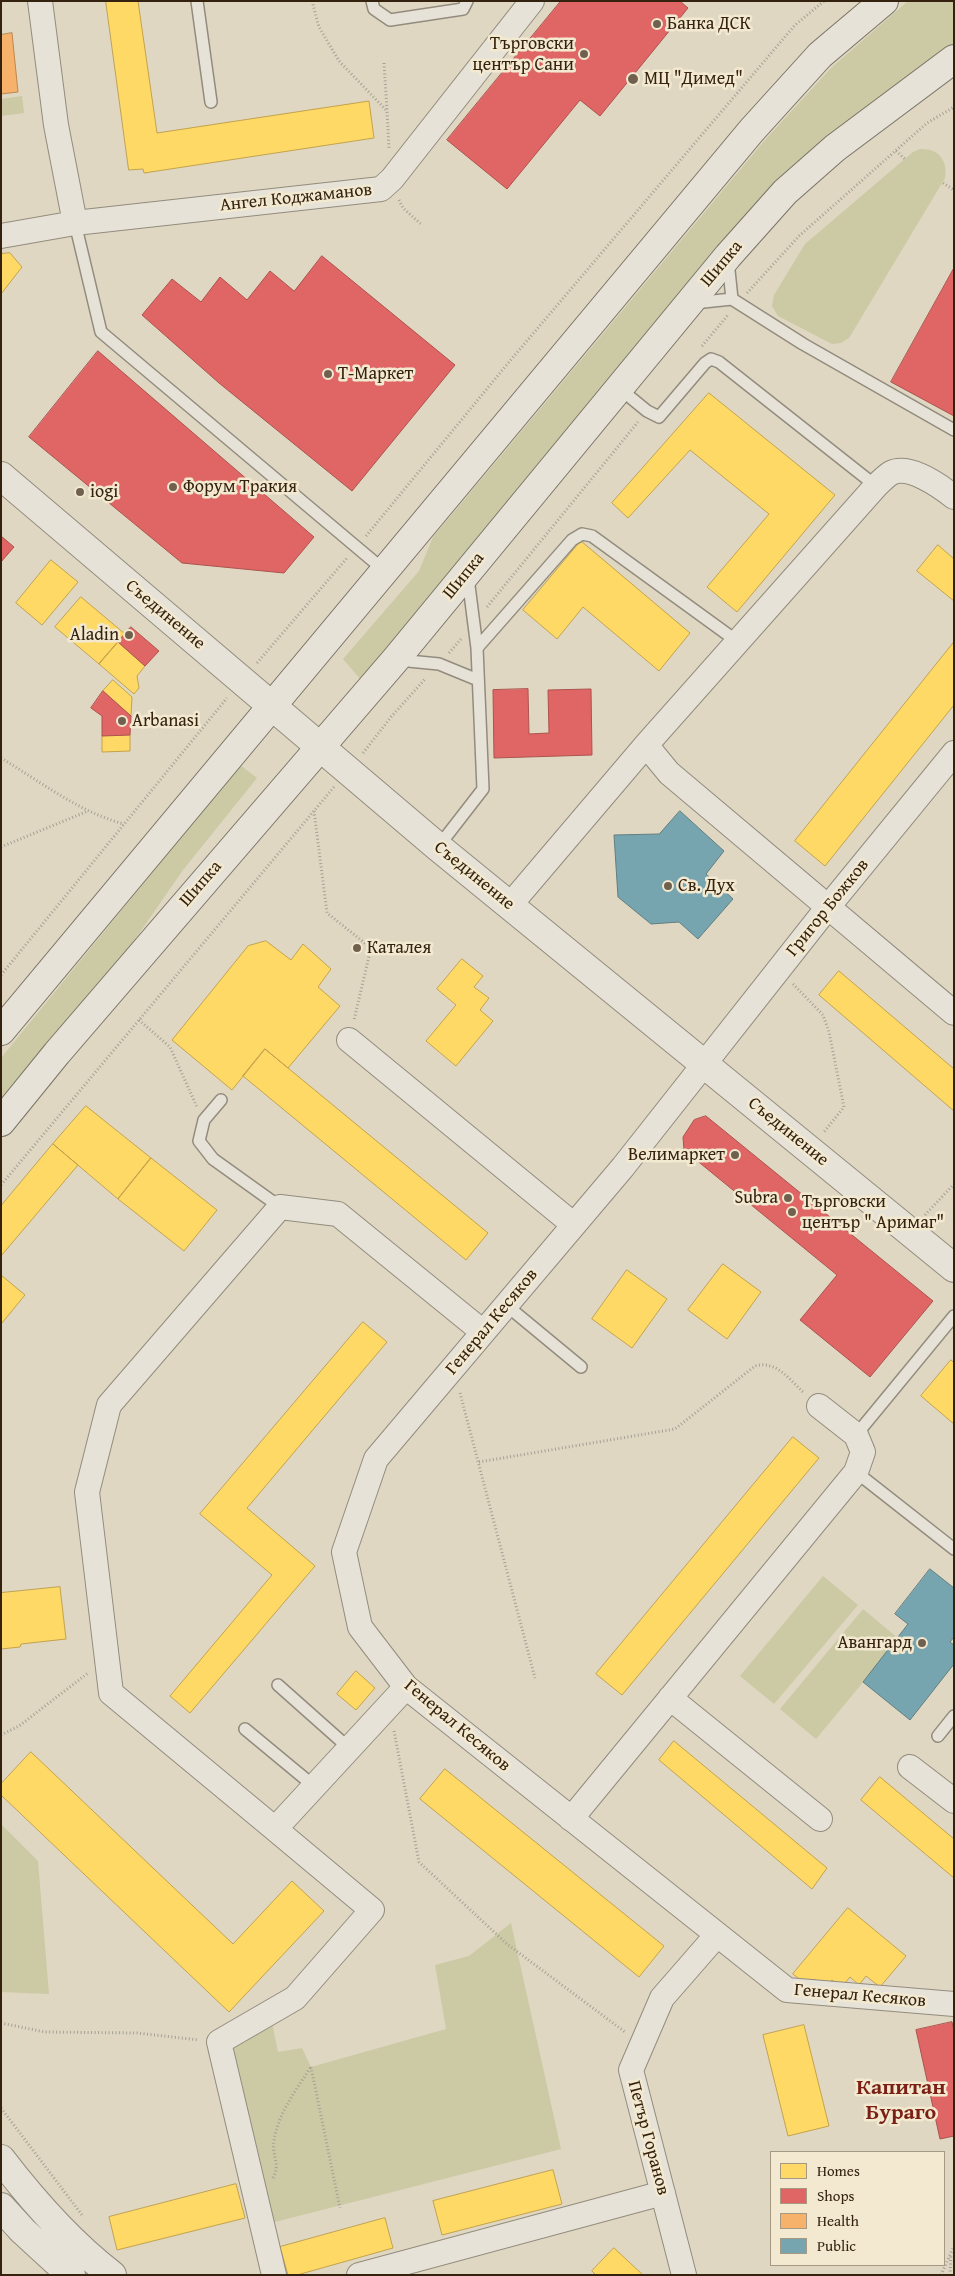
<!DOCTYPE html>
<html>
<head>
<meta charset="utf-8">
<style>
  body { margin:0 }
  #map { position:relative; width:955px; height:2276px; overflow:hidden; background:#dfd7c2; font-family:"Gentium Book Plus",serif }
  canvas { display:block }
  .frame { position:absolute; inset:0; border:2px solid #34220f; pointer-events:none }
  .legend { position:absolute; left:770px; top:2151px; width:175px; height:115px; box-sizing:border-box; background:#f2e9d0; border:1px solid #a69983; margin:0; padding:6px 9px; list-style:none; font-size:15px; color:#34220f }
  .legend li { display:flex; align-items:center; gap:10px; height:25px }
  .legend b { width:25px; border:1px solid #a69983 }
</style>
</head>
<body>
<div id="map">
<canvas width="955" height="2276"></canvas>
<div class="frame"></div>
<ul class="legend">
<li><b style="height:14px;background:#ffd966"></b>Homes</li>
<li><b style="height:14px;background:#e06666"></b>Shops</li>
<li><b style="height:14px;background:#f6b26b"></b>Health</li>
<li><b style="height:14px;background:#76a5af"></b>Public</li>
</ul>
</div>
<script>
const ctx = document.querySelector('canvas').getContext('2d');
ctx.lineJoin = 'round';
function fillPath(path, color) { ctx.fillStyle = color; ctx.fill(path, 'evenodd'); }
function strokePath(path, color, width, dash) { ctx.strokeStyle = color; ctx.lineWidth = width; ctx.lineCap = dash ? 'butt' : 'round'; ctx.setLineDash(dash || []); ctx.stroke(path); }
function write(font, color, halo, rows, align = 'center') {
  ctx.font = font + ' "Gentium Book Plus",serif'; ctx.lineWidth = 5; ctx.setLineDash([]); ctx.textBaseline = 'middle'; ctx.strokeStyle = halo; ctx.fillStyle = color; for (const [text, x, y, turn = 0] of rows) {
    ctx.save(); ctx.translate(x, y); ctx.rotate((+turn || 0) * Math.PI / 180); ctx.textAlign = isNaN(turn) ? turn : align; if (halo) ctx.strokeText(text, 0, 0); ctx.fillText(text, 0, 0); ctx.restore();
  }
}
const green = new Path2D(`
  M 908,1 L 954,1 L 954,46 L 832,134 L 361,680 L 343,659 L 419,571 L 433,537 L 765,140 L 831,68 Z
  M 22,96 L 24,113 L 1,116 L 1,99 Z
  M 920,149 C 939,148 948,161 945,178 L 849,338 L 841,343 L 832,344 L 778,316 L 772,306 L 774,295 L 805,244 L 913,152 Z
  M 240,765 L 257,778 L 183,870 L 118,964 L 1,1103 L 1,1058 Z
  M 823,1576 L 858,1605 L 774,1704 L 740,1676 Z
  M 863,1609 L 899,1639 L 816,1739 L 780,1709 Z
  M 1,1824 L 38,1861 L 49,1994 L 1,1992 Z
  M 511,1923 L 561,2149 L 271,2223 L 225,2042 L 271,2018 L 278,2052 L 302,2048 L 311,2067 L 446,2029 L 435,1965 L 469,1956 Z`);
const homes = new Path2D(`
  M 106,1 L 138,1 L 157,133 L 369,101 L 374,138 L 144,173 L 143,169 L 129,170 Z
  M 10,253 L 22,267 L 1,294 L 1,254 Z
  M 709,393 L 835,495 L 737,612 L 707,587 L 769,514 L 690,450 L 628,518 L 612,503 Z
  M 581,541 L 690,633 L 659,671 L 583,607 L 557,639 L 523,610 Z
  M 938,545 L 954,559 L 954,601 L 917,571 Z
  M 51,560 L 78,582 L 42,625 L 16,603 Z
  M 81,597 L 125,634 L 99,664 L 55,627 Z
  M 118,642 L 145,666 L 137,676 L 139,688 L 134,694 L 99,664 Z
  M 954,642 L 954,705 L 825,866 L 795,841 Z
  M 113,680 L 132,697 L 131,716 L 103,691 Z
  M 130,735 L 130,751 L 102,752 L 102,736 Z
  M 266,941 L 291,960 L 303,944 L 331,969 L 318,987 L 340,1006 L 288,1068 L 265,1049 L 232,1090 L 172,1040 L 248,946 Z
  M 462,959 L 483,976 L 474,987 L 489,998 L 480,1010 L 493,1021 L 456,1066 L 426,1041 L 456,1005 L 437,989 Z
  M 839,971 L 954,1069 L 954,1111 L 819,995 Z
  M 265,1049 L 488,1233 L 466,1260 L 243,1076 Z
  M 86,1106 L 151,1158 L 118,1199 L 53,1144 Z
  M 53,1144 L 78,1165 L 1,1256 L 1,1206 Z
  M 151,1158 L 217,1210 L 184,1251 L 118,1199 Z
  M 723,1264 L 761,1292 L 727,1339 L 688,1310 Z
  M 627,1270 L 667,1299 L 632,1348 L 592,1319 Z
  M 1,1275 L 25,1295 L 2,1323 L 1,1322 Z
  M 363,1322 L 387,1342 L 247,1508 L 315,1566 L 190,1713 L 170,1696 L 272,1575 L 200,1514 Z
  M 951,1360 L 954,1363 L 954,1424 L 921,1396 Z
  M 793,1437 L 819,1458 L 622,1695 L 596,1674 Z
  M 60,1587 L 66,1639 L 21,1644 L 20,1647 L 1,1649 L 1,1593 Z
  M 356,1671 L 375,1688 L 356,1710 L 337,1694 Z
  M 674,1741 L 827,1868 L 812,1889 L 659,1760 Z
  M 31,1752 L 233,1944 L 292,1881 L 324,1911 L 229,2012 L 1,1795 L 1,1784 Z
  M 445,1769 L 664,1946 L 639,1977 L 420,1799 Z
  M 880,1777 L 954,1839 L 954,1878 L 861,1800 Z
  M 848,1908 L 906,1956 L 880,1987 L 866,1976 L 859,1985 L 850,1977 L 841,1988 L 832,1980 L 825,1988 L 814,1979 L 808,1986 L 793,1974 Z
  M 804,2025 L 829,2126 L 788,2136 L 763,2035 Z
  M 553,2170 L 562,2204 L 442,2235 L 433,2201 Z
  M 236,2184 L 245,2218 L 117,2250 L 109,2217 Z
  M 385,2218 L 393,2248 L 297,2275 L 288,2275 L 280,2247 Z
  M 614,2248 L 643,2275 L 596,2275 L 592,2271 Z`);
const shops = new Path2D(`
  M 561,1 L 680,1 L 688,8 L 600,116 L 580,100 L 507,189 L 447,140 Z
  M 322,256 L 455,365 L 352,491 L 219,383 L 142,315 L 172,279 L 201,302 L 220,277 L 247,300 L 270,271 L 294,291 Z
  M 954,268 L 954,416 L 891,382 Z
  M 98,351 L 314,537 L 284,573 L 182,563 L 29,437 Z
  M 1,536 L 14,547 L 1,562 Z
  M 131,627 L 159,651 L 145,666 L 118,642 Z
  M 528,689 L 529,734 L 549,733 L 548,690 L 591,689 L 592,755 L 494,758 L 493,690 Z
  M 103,691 L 131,716 L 130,735 L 102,736 L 102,716 L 91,708 Z
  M 706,1116 L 933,1301 L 870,1377 L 800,1320 L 837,1275 L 684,1150 L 683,1137 L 694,1120 Z
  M 952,2022 L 954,2031 L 954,2136 L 940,2139 L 916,2030 Z`);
const health = new Path2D(`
  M 12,33 L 18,92 L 1,94 L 1,35 Z`);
const public = new Path2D(`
  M 680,811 L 724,851 L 706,874 L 733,899 L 698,939 L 679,922 L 651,924 L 618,897 L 614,835 L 659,834 Z
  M 930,1569 L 954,1588 L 954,1637 L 950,1642 L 954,1645 L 954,1664 L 910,1720 L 863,1682 L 908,1624 L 895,1614 Z`);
const path = new Path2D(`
  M 312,1 L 319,27 L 339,61 L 387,111 L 389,148
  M 384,63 L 387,110
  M 896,151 L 905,159
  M 943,183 L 954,190
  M 399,200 L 403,208 L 422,225
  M 747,293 L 799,236 L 927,123 L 954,107
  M 702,346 L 728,315
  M 366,536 L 509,362 L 795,25 L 824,1
  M 487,607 L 638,422
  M 449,653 L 461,639
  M 257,663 L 347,558
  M 363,753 L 391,717 L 426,678
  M 1,758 C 41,782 79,812 124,824
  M 314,811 L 327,913 L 371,948 L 354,1020
  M 1,847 L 88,811
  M 1,975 L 227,698
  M 793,984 L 823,1015 L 829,1032 L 844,1107 L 824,1132
  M 139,1020 L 170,1047 L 197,1107
  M 1,1185 L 334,787
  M 925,1215 L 954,1184
  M 460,1393 L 535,1678
  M 479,1462 L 675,1429 L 755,1366 C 776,1360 789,1379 803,1392
  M 394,1731 L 419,1862 L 507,1944 L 625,2032
  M 1,1735 L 19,1726 L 88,1673
  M 1,2023 L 45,2032 L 137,2033 L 199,2040
  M 311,2067 L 340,2208
  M 1,2108 L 82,2215
  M 273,2178 C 281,2164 271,2154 274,2140 C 279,2112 296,2090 311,2067
  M 941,2275 L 954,2246
  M 950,2275 L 951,2255`);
const service = new Path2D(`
  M 197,1 L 211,102
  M 372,1 L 374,9 L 390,20 L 463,9 L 467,1
  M 75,223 L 101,332 L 385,571
  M 728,261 L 732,299
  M 694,303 L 732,299 L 803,344 L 954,430
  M 619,388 L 647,411 L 659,417 L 705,363 L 711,359 L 719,362 L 876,486
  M 477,648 L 572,540 L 582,534 L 592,536 L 738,642
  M 398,660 L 439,664 L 478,680
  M 438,847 L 483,789 L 477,648 L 468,578
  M 221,1100 L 204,1120 L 199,1141 L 213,1159 L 280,1207
  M 506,1305 L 581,1367
  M 856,1435 L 954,1316
  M 856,1472 L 954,1549
  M 278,1685 L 350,1749
  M 245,1729 L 315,1787
  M 938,1736 L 954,1716`);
const minor = new Path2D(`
  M 40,1 L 56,125 L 75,223
  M 1,236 L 75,223 L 381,189 L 392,179 L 532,1
  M 954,497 C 940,486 909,464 891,473 C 886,476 880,482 876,486 L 646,745 L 669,773 L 954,1013
  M 954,753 L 828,907 L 623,1167 L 376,1459 L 344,1552 L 360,1627 L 406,1687 L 787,1990 L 954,2004
  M 510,905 L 646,745
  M 349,1040 L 574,1225
  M 670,1698 L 820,1819
  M 910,1767 L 954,1801
  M 571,1819 L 856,1472 L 863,1452 L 856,1435 L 819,1406
  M 275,1829 L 111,1693 L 87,1492 L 109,1405 L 280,1207 L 338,1214 L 483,1332
  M 274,2275 L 219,2042 L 295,1998 L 372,1910 L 275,1829 L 406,1687
  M 359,2275 L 663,2193
  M 684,2275 L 631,2070 L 662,1998 L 716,1936`);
const tertiary = new Path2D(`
  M 1,476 L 438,847 L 954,1268
  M 1,2159 C 34,2202 69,2242 112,2275
  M 1,2207 L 23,2231 L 71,2275`);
const secondary = new Path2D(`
  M 1,1031 L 752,130 L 820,55 L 884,1
  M 1,1122 L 57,1053 L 396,659 L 728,256 L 785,192 L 835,148 L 954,59`);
const markers = [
  [657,24,5,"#70614e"],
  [584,54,5,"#70614e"],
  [633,79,6,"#70614e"],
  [328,374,5,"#70614e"],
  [173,487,5,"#70614e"],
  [80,492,5,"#70614e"],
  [129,635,5,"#70614e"],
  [122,721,5,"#70614e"],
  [668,886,5,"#70614e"],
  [357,948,5,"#70614e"],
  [735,1155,5,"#70614e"],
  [788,1198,5,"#70614e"],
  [792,1212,5,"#70614e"],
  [922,1643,5,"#70614e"]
];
const poiNames = [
  ["Банка ДСК",667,24],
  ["Търговски",574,44,"right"],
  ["център Сани",574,65,"right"],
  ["МЦ \"Димед\"",644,79],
  ["Т-Маркет",338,374],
  ["Форум Тракия",183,487],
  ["iogi",90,492],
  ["Аladin",119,635,"right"],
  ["Аrbanasi",132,721],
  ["Св. Дух",678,886],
  ["Каталея",367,948],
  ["Велимаркет",725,1155,"right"],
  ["Subra",778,1198,"right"],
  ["Търговски",802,1202],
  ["център \" Аримаг\"",802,1223],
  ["Авангард",912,1643,"right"]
];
const streetNames = [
  ["Ангел Коджаманов",296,198,-6],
  ["Шипка",722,264,-50],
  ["Шипка",464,576,-51],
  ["Съединение",165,615,40],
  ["Съединение",474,876,39],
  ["Шипка",201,884,-49],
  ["Григор Божков",828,908,-51],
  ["Съединение",788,1132,39],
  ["Генерал Кесяков",492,1322,-50],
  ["Генерал Кесяков",457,1726,40],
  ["Генерал Кесяков",860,1996,5],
  ["Петър Горанов",648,2138,75]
];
const districtNames = [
  ["Капитан",901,2088],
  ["Бураго",901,2113]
];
fillPath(green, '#cbcaa4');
fillPath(homes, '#ffd966');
strokePath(homes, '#c2a24c', 1);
fillPath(shops, '#e06666');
strokePath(shops, '#ac524c', 1);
fillPath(health, '#f6b26b');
strokePath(health, '#bc874f', 1);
fillPath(public, '#76a5af');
strokePath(public, '#627e7f', 1);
strokePath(service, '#938c7e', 14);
strokePath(minor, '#938c7e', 26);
strokePath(tertiary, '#938c7e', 30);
strokePath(secondary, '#7a7366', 30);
strokePath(path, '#a5a096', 3, [1, 2.5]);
strokePath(service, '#e6e2d7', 11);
strokePath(minor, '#e6e2d7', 24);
strokePath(tertiary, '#e6e2d7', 28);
strokePath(secondary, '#e6e2d7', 28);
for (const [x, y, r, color] of markers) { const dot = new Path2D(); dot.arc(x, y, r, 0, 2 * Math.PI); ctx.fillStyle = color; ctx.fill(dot); strokePath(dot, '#f2e9d0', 2); }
write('18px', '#34220f', '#f2e9d0', poiNames, 'left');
write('18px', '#34220f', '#f2e9d0', streetNames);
write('bold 22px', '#7a1f14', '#f2e9d0', districtNames);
</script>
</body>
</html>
